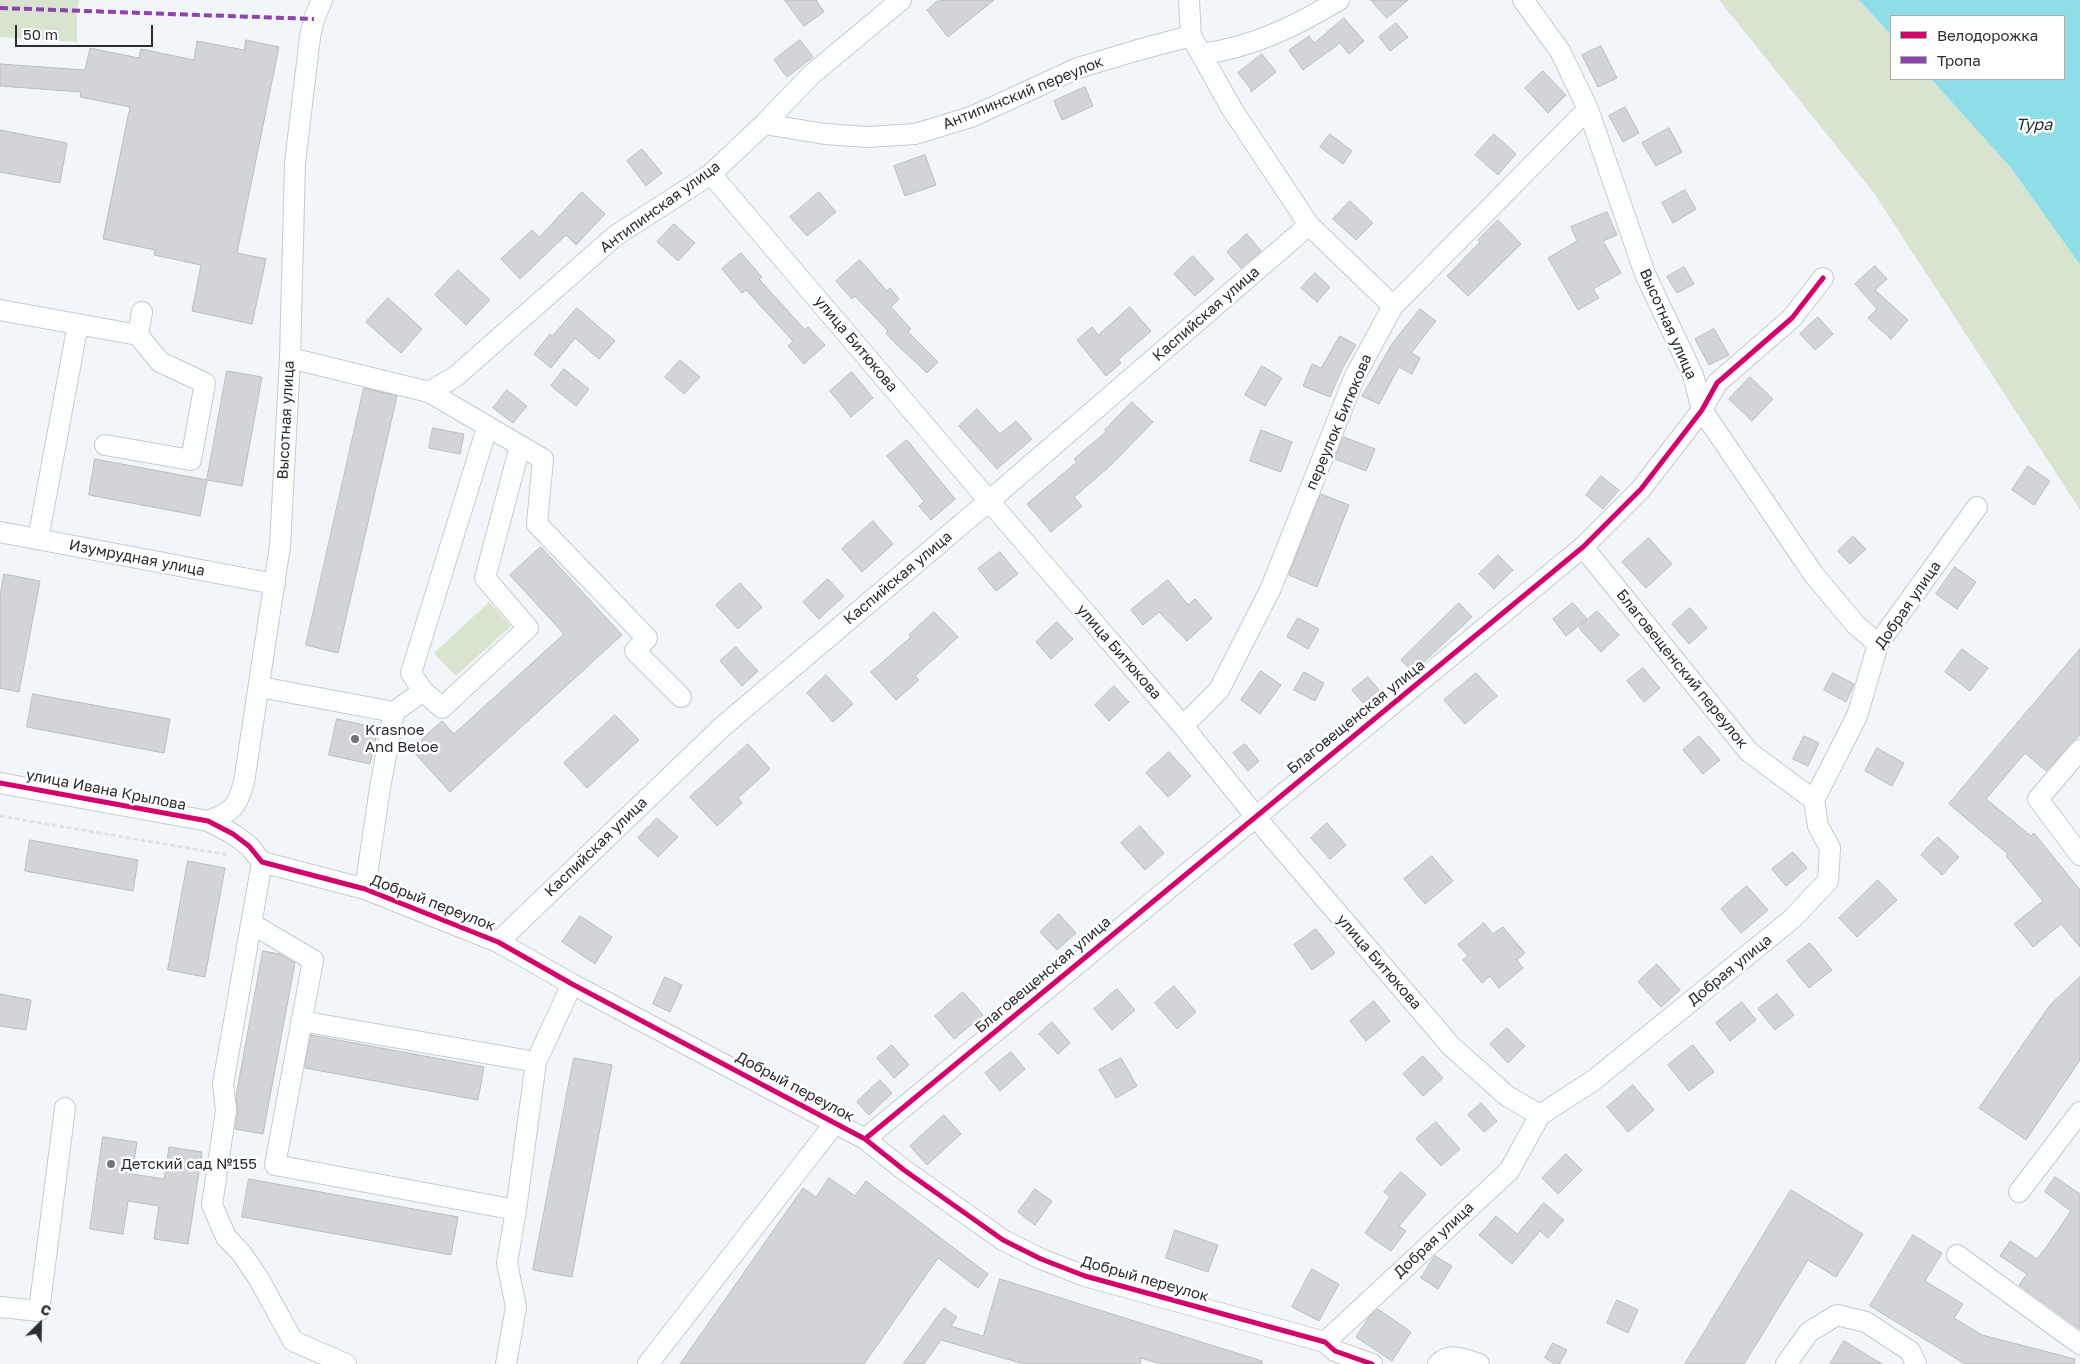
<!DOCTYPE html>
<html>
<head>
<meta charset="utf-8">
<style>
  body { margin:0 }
  #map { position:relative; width:2080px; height:1364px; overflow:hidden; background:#f1f6fb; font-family:"Golos Text",sans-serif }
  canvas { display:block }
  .legend { position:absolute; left:1890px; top:15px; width:175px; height:65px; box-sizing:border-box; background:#fff; border:1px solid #aaabad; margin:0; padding:6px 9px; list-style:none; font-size:15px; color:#2a2d31 }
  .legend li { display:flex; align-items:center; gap:10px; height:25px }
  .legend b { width:25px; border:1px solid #aaabad }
  .north { position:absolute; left:15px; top:1299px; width:50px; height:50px; -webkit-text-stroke:4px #fff; paint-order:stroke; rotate:23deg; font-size:14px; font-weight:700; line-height:20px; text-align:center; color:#2a2d31 }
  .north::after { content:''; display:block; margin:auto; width:18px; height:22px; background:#2a2d31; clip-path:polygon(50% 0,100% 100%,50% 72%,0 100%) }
  .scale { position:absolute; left:15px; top:25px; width:138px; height:22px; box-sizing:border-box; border:2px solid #2a2d31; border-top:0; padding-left:6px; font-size:15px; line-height:18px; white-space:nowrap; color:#2a2d31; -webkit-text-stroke:4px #fff; paint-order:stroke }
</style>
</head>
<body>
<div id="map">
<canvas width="2080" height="1364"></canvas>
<ul class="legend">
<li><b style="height:6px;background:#d6006c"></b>Велодорожка</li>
<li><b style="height:6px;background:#8e44ad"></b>Тропа</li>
</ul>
<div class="north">С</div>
<div class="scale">50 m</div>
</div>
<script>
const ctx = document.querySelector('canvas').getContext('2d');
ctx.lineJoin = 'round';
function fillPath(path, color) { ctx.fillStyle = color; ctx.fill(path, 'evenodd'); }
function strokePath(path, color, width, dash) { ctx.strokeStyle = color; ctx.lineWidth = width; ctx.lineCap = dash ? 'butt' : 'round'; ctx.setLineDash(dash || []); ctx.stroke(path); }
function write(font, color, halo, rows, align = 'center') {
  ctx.font = font + ' "Golos Text",sans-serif'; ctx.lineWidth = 5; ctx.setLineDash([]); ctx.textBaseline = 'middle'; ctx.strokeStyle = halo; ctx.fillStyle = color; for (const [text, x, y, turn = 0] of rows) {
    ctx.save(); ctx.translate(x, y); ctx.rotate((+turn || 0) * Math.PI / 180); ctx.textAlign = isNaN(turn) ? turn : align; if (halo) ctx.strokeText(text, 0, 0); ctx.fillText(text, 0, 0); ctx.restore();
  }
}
const green = new Path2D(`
  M 0,0 L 79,0 L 77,10 L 77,42 L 0,37 Z
  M 1719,0 L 1859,0 L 1891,35 L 1891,79 L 1931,79 L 2011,168 L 2080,265 L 2080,510 L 1874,193 Z
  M 489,602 L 511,626 L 456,676 L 434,653 Z`);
const water = new Path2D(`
  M 1859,0 L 2080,0 L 2080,265 L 2011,168 L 1931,79 L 2064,79 L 2064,16 L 1891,16 L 1891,35 Z`);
const building = new Path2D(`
  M 785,0 L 816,0 L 824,12 L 804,26 Z
  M 939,0 L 994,0 L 948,37 L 927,10 Z
  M 1371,0 L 1408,0 L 1387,18 Z
  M 1344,18 L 1364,41 L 1349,54 L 1340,43 L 1303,70 L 1289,50 L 1309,36 L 1314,43 Z
  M 1396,23 L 1408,37 L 1390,51 L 1379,37 Z
  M 246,40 L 279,47 L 237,253 L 266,259 L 252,324 L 192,311 L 201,265 L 154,255 L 155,250 L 103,239 L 130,107 L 80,97 L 81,92 L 0,86 L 0,64 L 85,70 L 90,48 L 139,58 L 141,49 L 194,60 L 197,41 L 244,50 Z
  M 800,40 L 813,57 L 787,77 L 774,60 Z
  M 1601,46 L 1617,78 L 1598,87 L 1582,55 Z
  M 1262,54 L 1276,72 L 1251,92 L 1251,89 L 1238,73 Z
  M 1543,71 L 1566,95 L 1548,113 L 1525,88 Z
  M 1085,87 L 1093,106 L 1062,120 L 1054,101 Z
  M 1625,107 L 1639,133 L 1623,142 L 1609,116 Z
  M 1669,128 L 1682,152 L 1656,166 L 1642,143 Z
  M 0,130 L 67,143 L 60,183 L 0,172 Z
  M 1330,134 L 1352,151 L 1343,164 L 1320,147 Z
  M 1494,134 L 1516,154 L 1498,175 L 1475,155 Z
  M 642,149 L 662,173 L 646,186 L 627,161 Z
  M 925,155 L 936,185 L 905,196 L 894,166 Z
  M 1685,190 L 1696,209 L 1673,223 L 1662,203 Z
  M 582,192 L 605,214 L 576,245 L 566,235 L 520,279 L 501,259 L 532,230 L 539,237 Z
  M 819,192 L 836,212 L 807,236 L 790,217 Z
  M 1350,201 L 1373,223 L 1356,240 L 1333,219 Z
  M 1607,212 L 1617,235 L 1603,241 L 1621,273 L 1593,289 L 1599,298 L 1578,310 L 1548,258 L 1577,241 L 1571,227 Z
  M 1498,220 L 1521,244 L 1468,296 L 1447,276 L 1480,242 L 1478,240 Z
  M 674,224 L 695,243 L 678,261 L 657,242 Z
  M 1247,234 L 1261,251 L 1241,268 L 1227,252 Z
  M 741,253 L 762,277 L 759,279 L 805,330 L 808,327 L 825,345 L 804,364 L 788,346 L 793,341 L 746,290 L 742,293 L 722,269 Z
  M 1193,256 L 1214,279 L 1195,296 L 1174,274 Z
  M 860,260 L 887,291 L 890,288 L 899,299 L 891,307 L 911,329 L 908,332 L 938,362 L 927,373 L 895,343 L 886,333 L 888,331 L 855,296 L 852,299 L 836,281 Z
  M 1875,266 L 1887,279 L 1875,290 L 1908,320 L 1891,339 L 1868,318 L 1877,309 L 1855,284 Z
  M 1684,267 L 1694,284 L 1677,293 L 1667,277 Z
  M 458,270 L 490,300 L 466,325 L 435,295 Z
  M 1315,273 L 1330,287 L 1317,302 L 1301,288 Z
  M 388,298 L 422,329 L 401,353 L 366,322 Z
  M 1130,307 L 1151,331 L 1118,360 L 1121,363 L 1106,376 L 1077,340 L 1092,327 L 1098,335 Z
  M 577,308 L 615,341 L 599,359 L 575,338 L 551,368 L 534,354 L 550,334 L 552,336 Z
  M 1420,309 L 1436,321 L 1411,353 L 1420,358 L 1412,374 L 1399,367 L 1379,404 L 1362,396 L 1392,344 Z
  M 1818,317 L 1833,334 L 1815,350 L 1800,334 Z
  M 1714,329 L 1729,355 L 1709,365 L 1695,339 Z
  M 1340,336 L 1356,345 L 1342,369 L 1330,397 L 1303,386 L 1312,364 L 1321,368 Z
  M 680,360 L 700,377 L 684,394 L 665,377 Z
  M 1262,366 L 1282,378 L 1265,406 L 1245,395 Z
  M 564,369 L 589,389 L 576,406 L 551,386 Z
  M 227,371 L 262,377 L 242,486 L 207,480 Z
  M 852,372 L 873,398 L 851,417 L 830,391 Z
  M 1750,377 L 1773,399 L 1752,421 L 1729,399 Z
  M 364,388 L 397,396 L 338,653 L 306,645 Z
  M 507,390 L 527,406 L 513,423 L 493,408 Z
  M 1132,402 L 1153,422 L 1110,466 L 1074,497 L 1082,506 L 1051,532 L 1027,504 L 1077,462 L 1074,459 L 1106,432 L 1105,430 Z
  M 977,409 L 1000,434 L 1016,421 L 1032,439 L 997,469 L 959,426 Z
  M 433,428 L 464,434 L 460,454 L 429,448 Z
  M 1261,430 L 1292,442 L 1281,472 L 1250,461 Z
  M 1344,437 L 1375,449 L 1366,471 L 1335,459 Z
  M 907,440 L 955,499 L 931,520 L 919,506 L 924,501 L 887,456 Z
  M 95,459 L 207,480 L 200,516 L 89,495 Z
  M 2028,466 L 2050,481 L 2034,505 L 2012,490 Z
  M 1601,476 L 1619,490 L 1603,509 L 1586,495 Z
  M 1321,494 L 1349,505 L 1317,587 L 1289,575 Z
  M 873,521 L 893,544 L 862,572 L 842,549 Z
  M 1853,536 L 1866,549 L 1850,564 L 1838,551 Z
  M 1649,538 L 1672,564 L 1646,588 L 1622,562 Z
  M 541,547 L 622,635 L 450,792 L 411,749 L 442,721 L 454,734 L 564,634 L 510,575 Z
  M 1000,552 L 1018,574 L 996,591 L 978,569 Z
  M 1498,555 L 1513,570 L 1494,589 L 1479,574 Z
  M 1955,567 L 1976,582 L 1957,609 L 1936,594 Z
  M 4,574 L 40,581 L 19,692 L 0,688 L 0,597 Z
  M 828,579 L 844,596 L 819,619 L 803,602 Z
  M 1168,580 L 1188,605 L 1195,599 L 1212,618 L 1187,641 L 1159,612 L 1143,625 L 1131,610 Z
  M 740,583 L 762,607 L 738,629 L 716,605 Z
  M 1459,603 L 1472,617 L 1413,672 L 1401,660 Z
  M 1573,603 L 1587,619 L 1566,636 L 1553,619 Z
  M 1690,608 L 1707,628 L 1689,644 L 1672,624 Z
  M 1597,611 L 1619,635 L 1601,652 L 1579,628 Z
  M 934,612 L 958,637 L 915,676 L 919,680 L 896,700 L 871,672 L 911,637 L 909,635 Z
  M 1298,618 L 1319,629 L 1308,649 L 1287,637 Z
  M 1057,622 L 1073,639 L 1051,659 L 1036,642 Z
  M 736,647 L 758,671 L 742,686 L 720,661 Z
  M 1962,649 L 1988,668 L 1970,691 L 1945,672 Z
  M 2080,649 L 2080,734 L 2046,771 L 2025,753 L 1986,799 L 2031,836 L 2034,833 L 2080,890 L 2080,947 L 2061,924 L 2033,947 L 2014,924 L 2043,901 L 2006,856 L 2008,854 L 1949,804 Z
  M 1643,668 L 1660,688 L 1644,702 L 1627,681 Z
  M 1261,671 L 1281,685 L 1260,714 L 1241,700 Z
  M 1304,672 L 1324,683 L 1315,701 L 1294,690 Z
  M 1476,673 L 1497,696 L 1465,724 L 1444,700 Z
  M 1833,673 L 1854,684 L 1846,702 L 1824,690 Z
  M 826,675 L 853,704 L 833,722 L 807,693 Z
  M 1368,677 L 1379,690 L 1363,703 L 1352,690 Z
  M 1114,686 L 1129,702 L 1109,721 L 1095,705 Z
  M 33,694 L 170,719 L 164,753 L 27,727 Z
  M 615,715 L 639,740 L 587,788 L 564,763 Z
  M 337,719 L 378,728 L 370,764 L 329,755 Z
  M 1699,736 L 1720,760 L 1703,774 L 1683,750 Z
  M 1804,736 L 1819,743 L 1808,766 L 1793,759 Z
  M 748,744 L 770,769 L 738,798 L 742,803 L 717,826 L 690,797 Z
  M 1245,744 L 1259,761 L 1248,771 L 1233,753 Z
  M 1877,748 L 1904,763 L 1892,786 L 1865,771 Z
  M 1169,752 L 1191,776 L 1168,797 L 1146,773 Z
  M 657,818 L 678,837 L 658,857 L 638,838 Z
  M 1327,823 L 1346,845 L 1330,859 L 1311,838 Z
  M 1140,826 L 1164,853 L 1145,870 L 1121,843 Z
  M 1938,837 L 1959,857 L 1942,875 L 1921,855 Z
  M 30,840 L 138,860 L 133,891 L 25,871 Z
  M 1793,852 L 1807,868 L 1786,886 L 1772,869 Z
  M 1432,856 L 1453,881 L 1425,904 L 1404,879 Z
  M 188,861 L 225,868 L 205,977 L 168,970 Z
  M 1878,880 L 1897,900 L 1857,937 L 1839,918 Z
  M 1747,886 L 1768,910 L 1741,933 L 1721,909 Z
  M 1059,914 L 1076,933 L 1057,950 L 1040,932 Z
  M 580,916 L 612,937 L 595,964 L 562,942 Z
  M 1484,923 L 1493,934 L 1503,927 L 1525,953 L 1517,960 L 1523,968 L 1499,988 L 1490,976 L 1482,983 L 1463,960 L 1468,956 L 1458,945 Z
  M 1316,929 L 1335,953 L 1312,970 L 1294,945 Z
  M 1810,943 L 1832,970 L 1809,988 L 1787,961 Z
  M 263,951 L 280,954 L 295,963 L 263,1134 L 235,1129 L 238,1111 L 236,1097 Z
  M 1657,964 L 1680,990 L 1661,1007 L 1638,982 Z
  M 665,977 L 682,985 L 670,1012 L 653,1004 Z
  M 2080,977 L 2080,1060 L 2026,1140 L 1979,1108 L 2050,1005 Z
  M 1174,986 L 1196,1012 L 1177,1029 L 1155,1003 Z
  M 1117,989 L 1135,1010 L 1112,1030 L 1094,1009 Z
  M 963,992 L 983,1015 L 954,1039 L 935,1016 Z
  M 0,994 L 31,1000 L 26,1030 L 0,1026 Z
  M 1777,994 L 1794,1015 L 1775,1030 L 1758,1009 Z
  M 1374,1001 L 1390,1021 L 1366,1041 L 1350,1021 Z
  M 1742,1002 L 1756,1020 L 1730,1041 L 1716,1023 Z
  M 1052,1022 L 1070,1043 L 1058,1054 L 1039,1034 Z
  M 1507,1028 L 1525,1046 L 1508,1063 L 1490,1044 Z
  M 311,1035 L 484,1067 L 478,1100 L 305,1068 Z
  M 892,1045 L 909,1065 L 894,1078 L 877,1058 Z
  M 1693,1045 L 1714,1072 L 1689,1091 L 1668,1065 Z
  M 1011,1052 L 1025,1069 L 1000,1091 L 985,1073 Z
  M 1423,1056 L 1443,1078 L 1423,1096 L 1403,1074 Z
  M 574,1058 L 612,1065 L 572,1277 L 533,1270 Z
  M 1121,1058 L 1137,1086 L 1116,1098 L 1099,1070 Z
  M 880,1080 L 892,1093 L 869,1115 L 857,1102 Z
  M 1633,1085 L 1654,1110 L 1628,1132 L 1607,1107 Z
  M 1481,1103 L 1497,1121 L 1484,1132 L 1468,1115 Z
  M 944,1115 L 961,1134 L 927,1165 L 910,1146 Z
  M 1436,1122 L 1460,1149 L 1441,1166 L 1416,1139 Z
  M 103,1137 L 137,1142 L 132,1174 L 164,1179 L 169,1147 L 202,1152 L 188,1244 L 154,1239 L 159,1206 L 128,1201 L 123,1234 L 90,1229 Z
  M 1566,1154 L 1582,1170 L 1558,1194 L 1542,1178 Z
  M 1401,1172 L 1426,1194 L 1399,1226 L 1406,1231 L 1391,1251 L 1365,1233 L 1390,1197 L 1384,1192 Z
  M 2055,1177 L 2080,1194 L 2080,1329 L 2019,1285 L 2027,1274 L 2000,1256 L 2010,1241 L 2037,1259 L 2047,1246 L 2071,1211 L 2045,1192 Z
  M 829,1178 L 855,1196 L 866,1181 L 988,1274 L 978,1288 L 938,1258 L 864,1364 L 680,1364 L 803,1188 L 816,1197 Z
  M 249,1179 L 458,1217 L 451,1255 L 242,1217 Z
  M 1035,1189 L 1052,1201 L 1035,1225 L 1018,1212 Z
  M 1791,1190 L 1863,1234 L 1836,1277 L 1808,1260 L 1744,1364 L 1685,1364 Z
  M 1544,1203 L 1564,1220 L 1548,1238 L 1540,1231 L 1512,1264 L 1479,1235 L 1496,1216 L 1517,1234 Z
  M 1175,1230 L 1218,1245 L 1208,1272 L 1166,1258 Z
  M 1913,1235 L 1942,1253 L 1925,1281 L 1963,1304 L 1954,1318 L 1982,1335 L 2075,1359 L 2074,1364 L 1965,1364 L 1870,1306 Z
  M 1435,1256 L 1452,1266 L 1438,1289 L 1421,1278 Z
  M 1312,1269 L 1339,1284 L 1319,1321 L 1292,1307 Z
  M 1000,1279 L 1262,1361 L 1262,1364 L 1161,1364 L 1141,1358 L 1140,1364 L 1024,1364 L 941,1340 L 924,1364 L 903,1364 L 944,1308 L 957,1317 L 951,1326 L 983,1336 Z
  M 1617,1300 L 1638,1310 L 1628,1333 L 1607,1323 Z
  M 1378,1309 L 1411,1332 L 1392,1361 L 1356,1337 L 1369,1317 Z
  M 1844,1341 L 1882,1364 L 1830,1364 Z
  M 1553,1343 L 1567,1350 L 1559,1364 L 1555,1364 L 1545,1358 Z`);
const path = new Path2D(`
  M 0,816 L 229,855`);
const minor = new Path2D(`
  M 1189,0 L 1191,36
  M 1523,0 L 1560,51 L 1588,109 L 1645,274 L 1693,375 L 1702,410 L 1814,575 L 1856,625 L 1878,644
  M 1201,54 C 1251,48 1296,26 1339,0
  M 764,124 L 825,134 L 868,137 L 915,134 L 971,117 L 1078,68 L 1138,50 L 1191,36 L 1232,109 L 1309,225 L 1393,306
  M 711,174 L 989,501 L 1183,726 L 1269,833 L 1451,1046 L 1507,1096 L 1540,1115
  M 0,310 L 138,335 L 142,312
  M 290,358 L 429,392 L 455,377 L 615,236 L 711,174 L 764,124 L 811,75 L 901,0
  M 429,392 L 543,459 L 537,524 L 647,638 L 635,651 L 681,697
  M 105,445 L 191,460 L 205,383 L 160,362 L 138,335
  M 0,532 L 275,584
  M 38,539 L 78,324
  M 1583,547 L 1749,752 L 1814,800
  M 260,687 L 394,712 L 423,691 L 442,708 L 528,628 L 485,578 L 520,446
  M 423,691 L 411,673 L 487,428
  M 1183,726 L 1219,690 L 1271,588 L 1355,376 L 1393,306 L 1588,109
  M 2080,750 L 2038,799 L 2080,855
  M 0,783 L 208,821 L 233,834 L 249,846 L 262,862 L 365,889 L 498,942 L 572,984 L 865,1139 L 904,1170 L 1003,1240 L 1041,1259 L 1085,1276 L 1325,1342 L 1335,1351 L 1372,1364
  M 208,821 C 232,812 237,808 244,782 L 280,546 L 290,358 L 295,163 L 310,37 L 314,19 L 322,0
  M 262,862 L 223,1084 L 226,1110 L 212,1205 L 226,1237 L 242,1254 L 259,1279 L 293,1341 L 346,1364
  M 365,889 L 380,788 L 394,712
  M 252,924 L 313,960 L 275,1165 L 516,1210
  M 498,942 L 722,727 L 989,501 L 1309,225
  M 301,1021 L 536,1062
  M 865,1139 L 1583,547 L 1641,489 L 1702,410 L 1717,383 L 1792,318 L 1823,278
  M 2019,1192 L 2080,1112
  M 1957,1255 L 2080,1344
  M 0,1307 L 39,1311 L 65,1108
  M 1325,1342 L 1509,1171 L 1540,1115 L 1594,1080 L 1792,919 L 1828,881 L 1830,848 L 1818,826 L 1814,800 L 1857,716 L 1878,644 L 1977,507
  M 506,1364 L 516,1307 L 507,1263 L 516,1210 L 536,1062 L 572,984
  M 648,1364 L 835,1123
  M 1438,1364 C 1451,1352 1464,1359 1479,1364
  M 1786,1364 L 1809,1332 L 1837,1315 L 1866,1322 L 1910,1351 L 1916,1364`);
const quiet = new Path2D(`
  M 0,8 L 314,19`);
const cycleway = new Path2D(`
  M 0,783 L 208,821 L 233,834 L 249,846 L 262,862 L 365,889 L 498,942 L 572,984 L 865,1139 L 904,1170 L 1003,1240 L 1041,1259 L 1085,1276 L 1325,1342 L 1335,1351 L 1372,1364
  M 865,1139 L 1583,547 L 1641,489 L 1702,410 L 1717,383 L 1792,318 L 1823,278`);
const markers = [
  [355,739,5,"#707378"],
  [111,1164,5,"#707378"]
];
const streetNames = [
  ["Антипинский переулок",1023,93,-22],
  ["Антипинская улица",660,207,-36],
  ["Каспийская улица",1206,314,-41],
  ["Высотная улица",1668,324,66],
  ["улица Битюкова",856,344,50],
  ["Высотная улица",286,420,-87],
  ["переулок Битюкова",1339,422,-67],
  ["Изумрудная улица",137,558,11],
  ["Каспийская улица",898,578,-40],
  ["Добрая улица",1908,605,-55],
  ["улица Битюкова",1119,652,49],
  ["Благовещенский переулок",1682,669,51],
  ["Благовещенская улица",1356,717,-39],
  ["улица Ивана Крылова",106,790,11],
  ["Каспийская улица",596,847,-44],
  ["Добрый переулок",433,903,21],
  ["улица Битюкова",1379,962,49],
  ["Добрая улица",1730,970,-39],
  ["Благовещенская улица",1043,975,-40],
  ["Добрый переулок",795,1087,28],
  ["Добрая улица",1434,1240,-43],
  ["Добрый переулок",1145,1279,16]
];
const poiNames = [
  ["Krasnoe",365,730],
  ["And Beloe",365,747],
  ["Детский сад №155",121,1164]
];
const waterNames = [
  ["Тура",2034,125]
];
fillPath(green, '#d8e4ce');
fillPath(water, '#8edee7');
fillPath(building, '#d3d4d8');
strokePath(building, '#bbbcc0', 1);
strokePath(minor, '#c7cace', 22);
strokePath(path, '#e1e2e3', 3, [5, 2.5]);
strokePath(minor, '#fdfefe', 20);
strokePath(quiet, '#8e44ad', 4, [8, 4]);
strokePath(cycleway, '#d6006c', 5);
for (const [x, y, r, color] of markers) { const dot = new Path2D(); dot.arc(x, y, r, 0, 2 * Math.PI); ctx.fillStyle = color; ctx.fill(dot); strokePath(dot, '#fff', 2); }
write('15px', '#2a2d31', '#fff', streetNames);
write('15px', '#2a2d31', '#fff', poiNames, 'left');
write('italic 16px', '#192e30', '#fff', waterNames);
</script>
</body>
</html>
